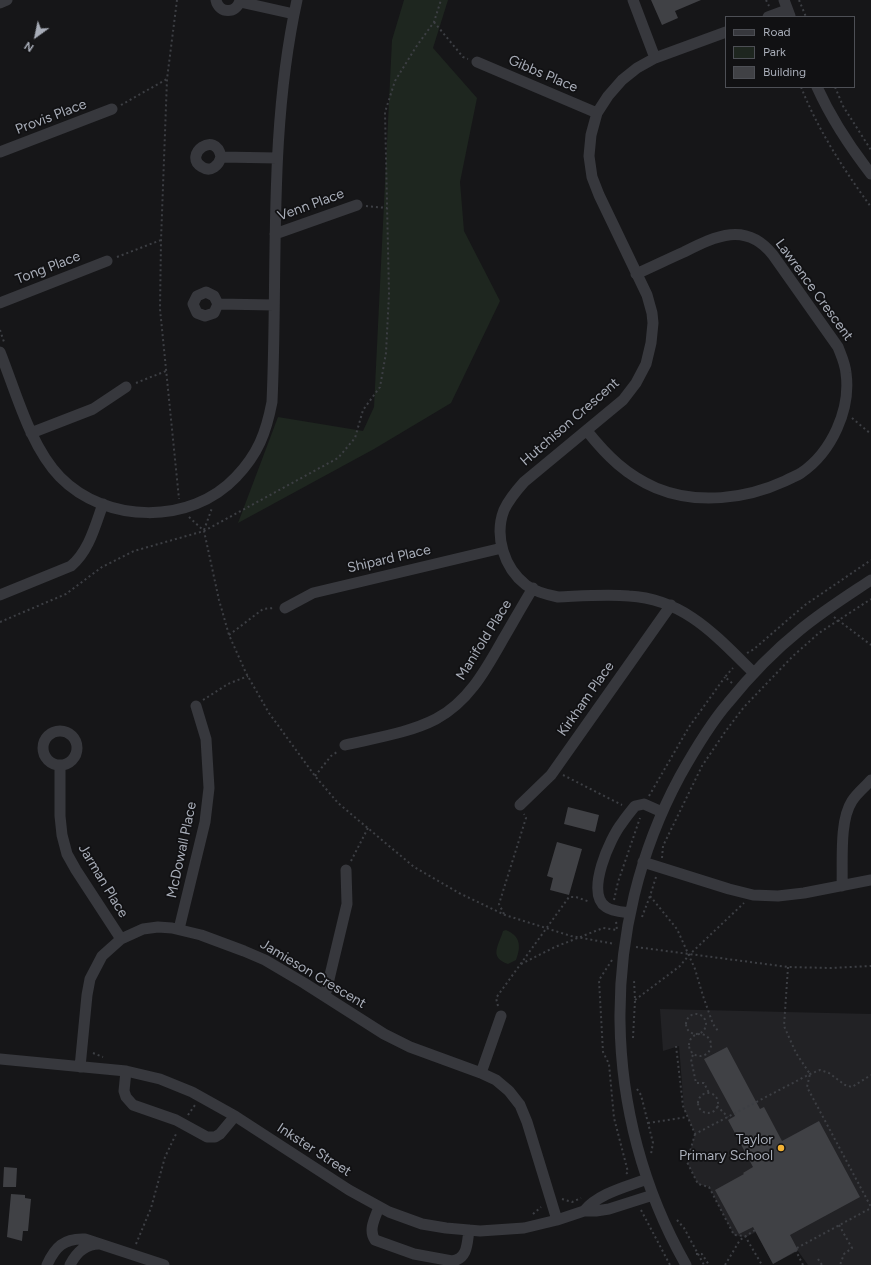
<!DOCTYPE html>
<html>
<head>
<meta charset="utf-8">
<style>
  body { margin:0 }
  #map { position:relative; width:871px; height:1265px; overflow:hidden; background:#161618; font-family:Figtree,sans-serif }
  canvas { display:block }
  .legend { position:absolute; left:725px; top:16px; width:130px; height:72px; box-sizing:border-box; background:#111113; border:1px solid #4d4f55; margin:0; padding:5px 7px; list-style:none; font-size:12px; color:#a8adb8 }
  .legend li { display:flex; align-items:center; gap:8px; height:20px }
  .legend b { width:20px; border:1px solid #4d4f55 }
  .north { position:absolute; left:16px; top:16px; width:40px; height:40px; -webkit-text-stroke:3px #111113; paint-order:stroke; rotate:213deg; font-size:11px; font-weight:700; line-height:16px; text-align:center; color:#a8adb8 }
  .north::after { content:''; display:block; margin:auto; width:14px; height:18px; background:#a8adb8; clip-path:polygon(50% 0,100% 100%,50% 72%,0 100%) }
</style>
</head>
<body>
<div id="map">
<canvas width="871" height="1265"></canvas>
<ul class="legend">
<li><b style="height:5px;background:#37383d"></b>Road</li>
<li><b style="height:11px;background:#1e261f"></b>Park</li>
<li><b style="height:11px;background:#404145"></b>Building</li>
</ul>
<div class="north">N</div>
</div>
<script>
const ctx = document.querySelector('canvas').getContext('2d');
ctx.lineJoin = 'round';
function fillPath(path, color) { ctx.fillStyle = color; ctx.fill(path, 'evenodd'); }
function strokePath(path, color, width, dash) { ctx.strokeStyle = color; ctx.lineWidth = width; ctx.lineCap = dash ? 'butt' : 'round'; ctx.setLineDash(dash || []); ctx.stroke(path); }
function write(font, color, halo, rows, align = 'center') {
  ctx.font = font + ' Figtree,sans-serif'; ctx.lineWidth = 3.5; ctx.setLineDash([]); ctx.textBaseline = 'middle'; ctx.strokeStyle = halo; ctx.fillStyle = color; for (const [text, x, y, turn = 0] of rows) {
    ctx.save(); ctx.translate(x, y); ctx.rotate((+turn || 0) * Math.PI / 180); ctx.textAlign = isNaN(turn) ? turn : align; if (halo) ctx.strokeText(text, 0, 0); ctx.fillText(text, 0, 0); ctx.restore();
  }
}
const built = new Path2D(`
  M 660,1009 L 871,1014 L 871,1265 L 808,1265 L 798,1251 L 773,1264 L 756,1232 L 746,1237 L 734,1235 L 709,1187 L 698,1184 L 687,1162 L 695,1134 L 684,1109 L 679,1046 L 663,1051 Z`);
const green = new Path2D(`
  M 404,0 L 448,0 L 433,48 L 477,98 L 460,182 L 464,231 L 500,301 L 451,403 L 374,449 L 238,523 L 278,417 L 363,431 L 374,407 L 392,40 Z
  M 506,930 C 521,936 521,947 516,960 L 508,964 C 489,957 498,947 503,931 Z`);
const building = new Path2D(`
  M 651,0 L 701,0 L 675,11 L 678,18 L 662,25 Z
  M 568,807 L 599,815 L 595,832 L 564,824 Z
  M 557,842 L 582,849 L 569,895 L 550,890 L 553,878 L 547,876 Z
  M 727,1047 L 760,1109 L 764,1107 L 782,1141 L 819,1121 L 860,1197 L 790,1235 L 798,1250 L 773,1264 L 753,1227 L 739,1234 L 715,1190 L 744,1174 L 743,1173 L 753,1167 L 728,1120 L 735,1116 L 704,1059 Z
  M 4,1167 L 17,1168 L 16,1187 L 3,1187 Z
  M 11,1194 L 25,1195 L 25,1198 L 31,1199 L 28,1231 L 23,1231 L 22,1241 L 7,1237 Z`);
const path = new Path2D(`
  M 177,0 L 167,79 L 161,240 L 160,309 L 179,499
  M 766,0 L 769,6
  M 799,0 L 806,17
  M 434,22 L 463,57 L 468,59
  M 801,87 C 818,130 844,170 871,207
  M 835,87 L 843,106 L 871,150
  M 121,105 L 167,79
  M 366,206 L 387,208
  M 117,257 L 161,240
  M 0,330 L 4,342
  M 136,383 L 166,371
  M 852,418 L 871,434
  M 189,517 L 204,531 L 219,600 L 229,635 L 246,673 L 269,713 L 315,776 L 338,803 L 414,867 L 459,893 L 505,915 L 571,936 L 615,944
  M 204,530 L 212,508
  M 834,617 L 871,645
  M 0,622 L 66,594 L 102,567 L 134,551 L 204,531 L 338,458 L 355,438 L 363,410 L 380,387 L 386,353 L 389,294 L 385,112 L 395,81 L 416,47 L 434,22 L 441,0
  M 229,635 L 263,609 L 274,608
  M 747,653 L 754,649 L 805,605 L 871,560
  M 732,683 L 725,677 L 733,668
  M 203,700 L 228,684 L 248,676
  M 563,775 L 622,805
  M 315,776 L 331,756 L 337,752
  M 649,796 L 689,727 L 725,677
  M 662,858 L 663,846 L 702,766 L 725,732 L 744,707 L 793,656 L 819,633 L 871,599
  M 351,861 L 368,828
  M 656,877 L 650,896 L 677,929 L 695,969 L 703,996 L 713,1024 L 718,1031
  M 614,900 L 618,882 L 640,818
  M 504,914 L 499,904 L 526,818 L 524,814
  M 642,917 L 650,896
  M 636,947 L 788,967 L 831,968 L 871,966
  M 612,960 L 599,980 L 603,1052 L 609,1064 L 614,1118 L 628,1172 L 626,1174
  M 521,964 L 555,947 L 603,928 L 617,930 L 616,921
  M 788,967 L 784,1026 L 796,1053 L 810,1074 L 807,1087 L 871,1207
  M 635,1000 L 680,966 L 689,955 L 744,903
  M 498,1006 L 496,998 L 569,897 L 576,897 L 590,902
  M686 1024a10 10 0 1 1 20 0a10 10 0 1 1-20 0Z
  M689 1045a11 11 0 1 1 22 0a11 11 0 1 1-22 0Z
  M 633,1038 L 635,1000 L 634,980
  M 676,1046 L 683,1106 L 695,1134 L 810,1074 L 820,1070 L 829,1073 L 845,1085 L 852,1087 L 871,1075
  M 93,1053 L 103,1057
  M 693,1055 L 691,1059 L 696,1083 L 704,1083 L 709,1093
  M 637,1089 L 641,1095 L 653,1143 L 651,1154
  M698 1103a10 10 0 1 1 20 0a10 10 0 1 1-20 0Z
  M 717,1106 L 728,1117
  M 188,1115 L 195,1105
  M 648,1123 L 687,1117
  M 695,1134 L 687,1162 L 698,1184 L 709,1187 L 734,1235 L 745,1236 L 762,1265
  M 562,1199 L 572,1202 L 581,1198
  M 641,1210 L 670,1265
  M 533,1214 L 541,1207
  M 677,1220 L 684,1228 L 704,1265
  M 839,1225 L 852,1248 L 844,1254 L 840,1265
  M 136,1244 L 151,1208 L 165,1157 L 177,1132
  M 696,1254 L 702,1254 L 709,1265
  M 818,1259 L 822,1265
  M 725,1265 L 740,1240 L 755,1230
  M 803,1265 L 795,1249 L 871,1208`);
const minor = new Path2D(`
  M 216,0 C 219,14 237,14 240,0
  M 633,0 L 655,58
  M 784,0 L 790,16
  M 240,2 L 294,14
  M 0,3 L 7,0
  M 768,17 L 787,10
  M 726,32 L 655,58 L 637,68 L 622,80 L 608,96 L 597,113 L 591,135 L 589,156 L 592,177 L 599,195 L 647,295 L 652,313 L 653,323 L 651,343 L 646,364 L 636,383 L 623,400 L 524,482 C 516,491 509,499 504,510 C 494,536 504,568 526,585 C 535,592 548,595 558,597 C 582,596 606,594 629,596 C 685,599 717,637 754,673
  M 477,62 L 597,113
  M 817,87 C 831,118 850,147 871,174
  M 0,152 L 112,109
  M 221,157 C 216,129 182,155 202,167 C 211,173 219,165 221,157 L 277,158
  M 275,234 L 357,205
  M 0,303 L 107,261
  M 218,304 L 214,296 L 206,292 L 197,296 L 193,304 L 197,313 L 205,316 L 214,313 L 218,304 L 274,305
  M 0,352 C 16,392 30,446 60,477 C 106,524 191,525 236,477 C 258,454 266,433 272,402 C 278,268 268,132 297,0
  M 587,431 C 607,456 626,475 656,488 C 697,505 746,499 785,481 C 790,478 797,476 801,473 C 832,452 851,409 846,373 C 845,363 841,355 838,347 L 773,255 C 746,221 716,236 684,252 C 668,259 652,267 636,274
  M 31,433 L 93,409 L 126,387
  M 0,595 L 71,566 C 89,551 95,526 103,504
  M 285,608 L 313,593 L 502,548
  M43 748a17 17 0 1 1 34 0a17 17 0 1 1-34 0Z
  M 345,745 C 374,738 409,733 436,719 C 468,702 485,671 502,641 C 512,624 522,606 533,588
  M 60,766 L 60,816 L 62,835 L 67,854 L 76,870 L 121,939
  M 520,805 L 551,775 L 671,605
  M 643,862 L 729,889 L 753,895 L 778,896 L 804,893 L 871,880
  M 842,886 C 843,862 839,821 852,801 C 857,793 865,787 871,780
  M 630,913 C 623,912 611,911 606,907 C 585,893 610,838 622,823 C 626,817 631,811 635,806 L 644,804 L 662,812
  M 179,929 L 205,822 L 209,788 L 206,739 L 196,706
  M 325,996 L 347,904 L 346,870
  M 0,1059 L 126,1071 L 160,1079 L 192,1092 L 235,1116 L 349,1190 L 389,1212 L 422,1224 L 446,1228 L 480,1231 L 524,1228 L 557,1220 L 584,1211 L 596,1211 L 609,1209 L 653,1195
  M 80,1067 L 87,995 L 90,979 L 102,956 L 121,939 L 143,929 L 158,927 L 172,928 L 201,935 L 244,951 L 265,960 L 304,983 L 384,1034 L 410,1047 L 481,1073 L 496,1080 L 509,1091 L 520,1105 L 527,1122 L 557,1220
  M 126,1071 L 124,1091 L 126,1097 L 133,1105 L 176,1120 L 207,1137 L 215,1137 L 220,1134 L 235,1116
  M 481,1073 L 501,1016
  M 379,1207 C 375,1218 368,1230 375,1240 L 414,1254 L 452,1261 C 468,1259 467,1243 469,1230
  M 584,1211 C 599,1193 626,1187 647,1179
  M 47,1265 C 55,1247 64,1238 85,1239 L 164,1265
  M 70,1265 C 76,1253 85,1244 99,1244
  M 686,1265 C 600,1114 598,928 680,776 C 694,751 709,725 728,703 C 749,677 774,651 800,630 C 823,611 847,596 871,580`);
const markers = [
  [781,1148,4,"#f2b134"]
];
const streetNames = [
  ["Gibbs Place",543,74,23],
  ["Provis Place",51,117,-21],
  ["Venn Place",311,205,-20],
  ["Tong Place",48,268,-21],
  ["Lawrence Crescent",814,290,54],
  ["Hutchison Crescent",570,422,-41],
  ["Shipard Place",389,559,-13],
  ["Manifold Place",484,640,-58],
  ["Kirkham Place",586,699,-55],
  ["McDowall Place",182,850,-78],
  ["Jarman Place",103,881,59],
  ["Jamieson Crescent",313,974,31],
  ["Inkster Street",314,1150,33]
];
const poiNames = [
  ["Taylor",773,1140],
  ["Primary School",773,1156]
];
fillPath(built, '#222225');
fillPath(green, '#1e261f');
fillPath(building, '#404145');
strokePath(path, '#3d3f44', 2, [2, 3]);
strokePath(minor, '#37383d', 11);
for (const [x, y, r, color] of markers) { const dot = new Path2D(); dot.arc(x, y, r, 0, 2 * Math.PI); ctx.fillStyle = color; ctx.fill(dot); strokePath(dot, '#111113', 1.5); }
write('14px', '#a8adb8', '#111113', streetNames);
write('14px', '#a8adb8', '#111113', poiNames, 'right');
</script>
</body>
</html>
